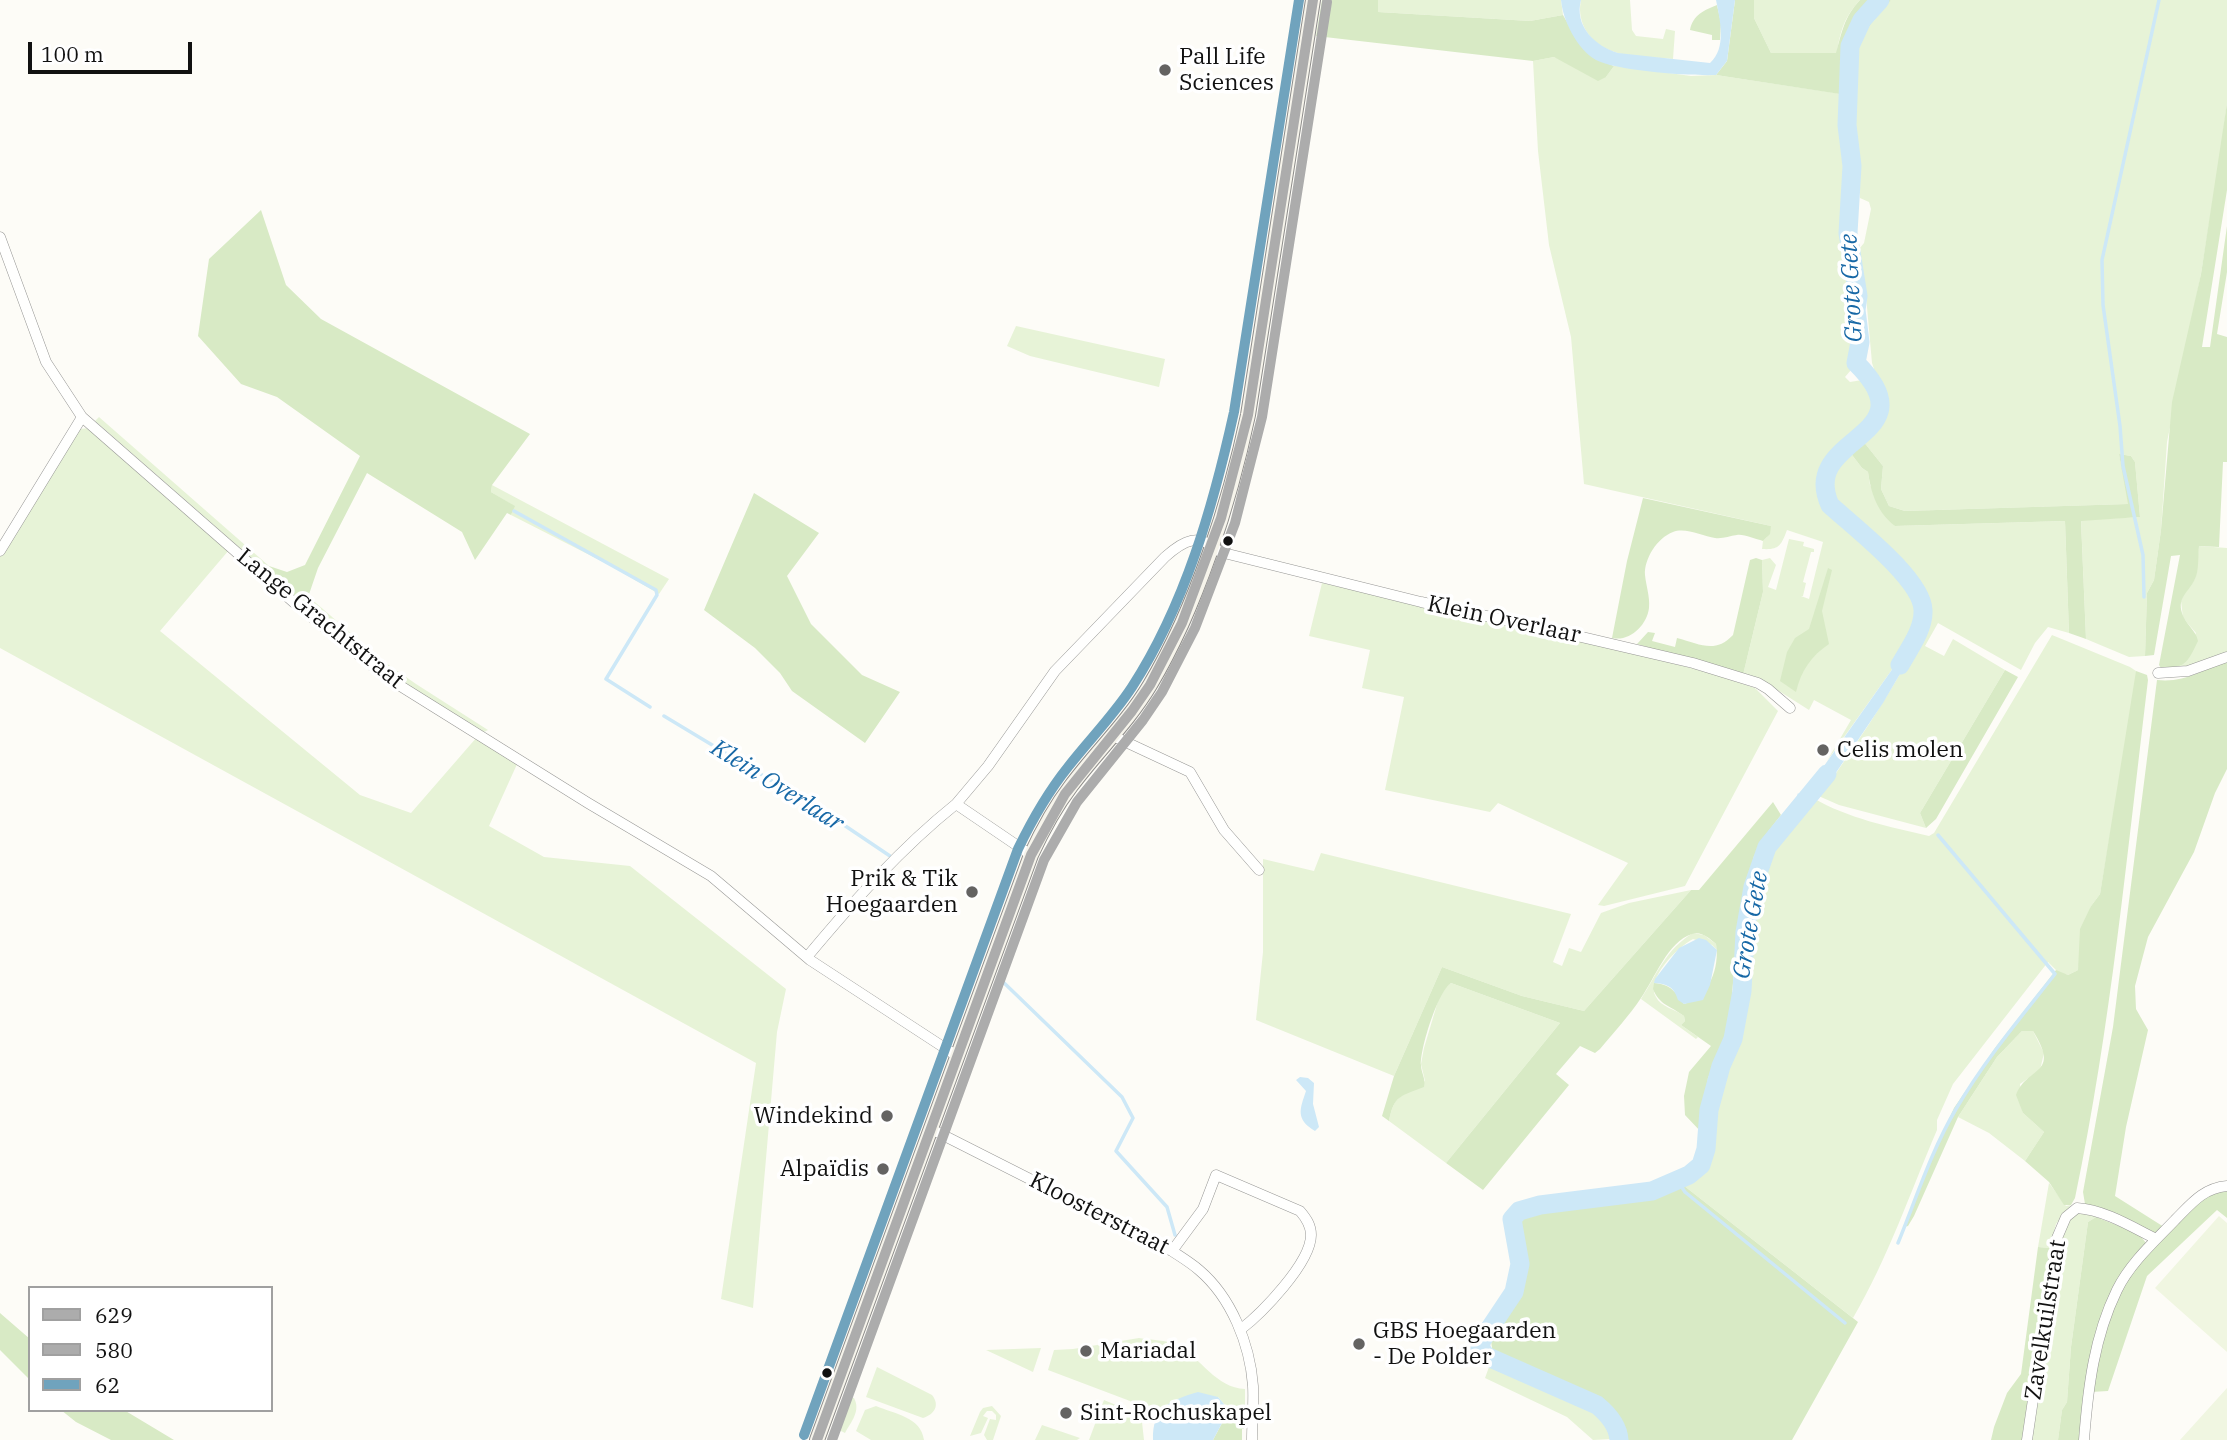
<!DOCTYPE html>
<html>
<head>
<meta charset="utf-8">
<style>
  body { margin:0 }
  #map { position:relative; width:2227px; height:1440px; overflow:hidden; background:#fdfcf7; font-family:"IBM Plex Serif",serif }
  canvas { display:block }
  .legend { position:absolute; left:28px; top:1286px; width:245px; height:126px; box-sizing:border-box; background:#fff; border:2px solid #a0a0a0; margin:0; padding:9px 12px; list-style:none; font-size:21px; color:#111 }
  .legend li { display:flex; align-items:center; gap:14px; height:35px }
  .legend b { width:35px; border:2px solid #a0a0a0 }
  .scale { position:absolute; left:28px; top:42px; width:164px; height:32px; box-sizing:border-box; border:4px solid #111; border-top:0; padding-left:9px; font-size:21px; line-height:24px; white-space:nowrap; color:#111; -webkit-text-stroke:5px #fff; paint-order:stroke }
</style>
</head>
<body>
<div id="map">
<canvas width="2227" height="1440"></canvas>
<ul class="legend">
<li><b style="height:9px;background:#acacac"></b>629</li>
<li><b style="height:9px;background:#acacac"></b>580</li>
<li><b style="height:9px;background:#70a3bd"></b>62</li>
</ul>
<div class="scale">100 m</div>
</div>
<script>
const ctx = document.querySelector('canvas').getContext('2d');
ctx.lineJoin = 'round';
function fillPath(path, color) { ctx.fillStyle = color; ctx.fill(path, 'evenodd'); }
function strokePath(path, color, width, dash) { ctx.strokeStyle = color; ctx.lineWidth = width; ctx.lineCap = dash ? 'butt' : 'round'; ctx.setLineDash(dash || []); ctx.stroke(path); }
function write(font, color, halo, rows, align = 'center') {
  ctx.font = font + ' "IBM Plex Serif",serif'; ctx.lineWidth = 7; ctx.setLineDash([]); ctx.textBaseline = 'middle'; ctx.strokeStyle = halo; ctx.fillStyle = color; for (const [text, x, y, turn = 0] of rows) {
    ctx.save(); ctx.translate(x, y); ctx.rotate((+turn || 0) * Math.PI / 180); ctx.textAlign = isNaN(turn) ? turn : align; if (halo) ctx.strokeText(text, 0, 0); ctx.fillText(text, 0, 0); ctx.restore();
  }
}
const green = new Path2D(`
  M 1378,0 L 1561,0 L 1563,15 L 1530,21 L 1378,12 Z
  M 1581,0 L 1630,0 L 1632,30 L 1636,36 L 1663,39 L 1666,29 L 1675,31 L 1673,59 C 1642,56 1600,60 1584,27 C 1580,18 1579,9 1581,0 Z
  M 1754,0 L 1860,0 C 1845,16 1840,31 1837,53 L 1771,53 L 1754,18 Z
  M 1891,0 L 2227,0 L 2227,103 L 2221,149 L 2201,274 L 2167,442 L 2161,530 L 2154,580 L 2147,593 L 2145,656 L 2129,657 L 2086,639 L 2081,520 L 2140,517 L 2135,462 L 2131,456 L 2119,454 L 2129,504 L 1905,511 L 1889,506 L 1881,489 L 1883,466 L 1863,441 L 1879,430 L 1886,413 L 1885,402 L 1872,363 L 1866,296 L 1855,254 L 1864,243 L 1871,209 L 1869,202 L 1860,198 L 1853,96 L 1858,40 Z
  M 1554,57 L 1606,77 L 1614,66 L 1618,66 L 1691,76 L 1716,75 L 1842,94 L 1843,138 L 1847,174 L 1842,241 L 1853,293 L 1851,310 L 1855,335 L 1851,370 L 1845,377 L 1850,382 L 1862,380 L 1866,382 L 1874,405 L 1872,419 C 1852,440 1816,454 1820,488 C 1821,496 1822,503 1826,509 L 1907,582 L 1918,610 L 1917,623 L 1891,671 L 1827,761 L 1851,720 L 1814,700 L 1809,710 L 1760,679 L 1743,675 L 1763,592 L 1762,560 L 1770,558 L 1776,565 L 1768,587 L 1776,590 L 1789,539 L 1804,542 L 1803,546 L 1814,549 L 1814,552 L 1811,552 L 1803,582 L 1806,583 L 1803,596 L 1801,596 L 1809,599 L 1823,542 L 1787,530 C 1781,546 1779,550 1762,549 L 1763,541 L 1767,537 L 1771,526 L 1584,484 L 1571,337 L 1549,245 L 1538,151 L 1533,61 Z
  M 1016,326 L 1165,359 L 1159,387 L 1030,356 L 1007,346 Z
  M 99,417 L 269,566 L 266,571 L 95,421 Z
  M 89,428 L 229,550 L 160,631 L 360,795 L 411,813 L 477,737 L 518,762 L 489,826 L 544,857 L 630,866 L 786,989 L 777,1032 L 753,1308 L 721,1299 L 756,1063 L 0,648 L 0,557 L 80,429 Z
  M 1849,451 L 1862,468 L 1868,472 L 1870,485 L 1895,526 L 2065,521 L 2069,633 L 2048,627 L 2035,643 L 2021,670 L 1938,623 L 1925,646 L 1944,656 L 1953,639 L 2005,670 L 1920,813 L 1926,828 L 1839,805 L 1814,794 L 1823,783 L 1830,782 C 1856,744 1882,706 1905,665 C 1914,652 1927,633 1928,617 C 1930,599 1915,577 1904,564 L 1831,501 C 1824,480 1834,465 1849,451 Z
  M 492,485 L 669,579 L 659,594 L 611,566 L 511,515 L 514,506 L 491,492 Z
  M 2199,546 L 2227,548 L 2227,654 L 2206,664 L 2176,669 L 2196,633 L 2183,618 L 2181,601 L 2185,590 L 2195,579 Z
  M 1322,583 L 1590,642 L 1714,674 L 1755,688 L 1778,711 L 1685,886 L 1604,906 L 1598,905 L 1628,863 L 1498,803 L 1490,812 L 1385,790 L 1404,697 L 1362,688 L 1370,650 L 1309,636 Z
  M 309,597 L 383,661 L 416,684 L 488,730 L 484,732 L 379,667 L 305,606 Z
  M 2052,635 L 2130,667 L 2136,671 L 2137,677 L 2100,894 L 2091,906 L 2078,970 L 2068,975 L 2059,973 L 2048,962 L 1953,1084 L 1937,1120 L 1937,1130 C 1910,1193 1888,1258 1853,1318 L 1683,1185 L 1703,1170 L 1710,1150 L 1715,1123 L 1718,1089 L 1732,1058 L 1743,1024 L 1750,937 L 1760,878 L 1777,843 L 1811,804 L 1813,798 C 1847,818 1890,827 1929,836 L 1934,833 Z
  M 1321,853 L 1571,914 L 1553,962 L 1562,966 L 1569,948 L 1581,952 L 1601,913 L 1629,903 L 1691,890 L 1584,1011 L 1522,996 L 1442,967 L 1394,1076 L 1256,1020 L 1263,952 L 1263,859 L 1314,871 Z
  M 1693,933 L 1704,935 L 1716,944 L 1717,950 L 1712,945 L 1693,939 C 1678,947 1645,979 1656,997 C 1661,1007 1675,1009 1684,1016 L 1685,1021 L 1681,1025 L 1698,1037 L 1696,1039 L 1641,999 C 1657,974 1666,949 1693,933 Z
  M 1451,983 L 1560,1023 L 1446,1163 L 1389,1121 C 1394,1093 1404,1096 1425,1081 L 1421,1064 L 1424,1048 L 1438,1001 L 1444,987 Z
  M 2028,1029 L 2033,1031 L 2044,1053 L 2040,1070 L 2020,1084 L 2023,1113 L 2044,1132 L 2025,1161 L 1989,1133 L 1958,1117 L 1997,1057 L 2022,1031 Z
  M 2049,1183 L 2066,1206 L 2071,1205 L 2056,1224 L 2050,1248 L 2038,1247 Z
  M 2085,1212 L 2096,1217 L 2088,1222 L 2071,1347 L 2067,1402 L 2062,1410 L 2058,1440 L 2030,1440 L 2062,1235 C 2067,1222 2071,1214 2085,1212 Z
  M 1139,1338 C 1151,1340 1166,1340 1177,1345 C 1201,1358 1216,1388 1245,1389 L 1245,1406 L 1229,1410 L 1218,1397 L 1160,1412 L 1153,1422 L 1130,1401 L 1048,1370 L 1054,1350 L 1073,1349 Z
  M 1041,1348 L 1033,1372 L 986,1350 Z
  M 877,1367 L 932,1395 C 940,1405 935,1414 923,1418 L 866,1397 Z
  M 1489,1367 L 1587,1408 L 1601,1417 L 1612,1429 L 1612,1439 L 1593,1440 L 1567,1417 L 1485,1378 Z
  M 847,1396 L 854,1398 C 861,1411 851,1422 845,1433 L 835,1428 Z
  M 1104,1400 L 1130,1411 L 1142,1422 L 1144,1440 L 1089,1440 Z
  M 876,1406 C 895,1414 921,1417 924,1440 L 871,1440 L 856,1431 L 865,1410 Z
  M 992,1406 L 1001,1416 L 993,1440 L 987,1440 L 984,1435 L 990,1419 L 996,1420 L 996,1415 L 992,1411 L 987,1411 L 983,1416 L 988,1418 L 981,1433 L 970,1436 L 980,1412 L 983,1408 Z
  M 1042,1425 L 1080,1438 L 1077,1440 L 1035,1440 Z`);
const forest = new Path2D(`
  M 1322,0 L 1378,0 L 1378,12 L 1530,21 L 1563,15 C 1577,39 1586,56 1614,66 L 1606,77 L 1598,81 L 1554,57 L 1533,61 L 1316,36 Z
  M 1735,0 L 1754,0 L 1754,18 L 1771,53 L 1836,53 C 1842,32 1844,17 1860,0 L 1891,0 L 1858,40 L 1853,96 L 1716,75 L 1727,61 Z
  M 1717,5 L 1721,23 L 1720,40 L 1712,40 L 1712,35 L 1690,30 C 1693,15 1704,10 1717,5 Z
  M 2227,103 L 2227,190 L 2202,347 L 2210,347 L 2227,226 L 2227,272 L 2217,334 L 2227,337 L 2227,462 L 2223,462 L 2219,547 L 2199,546 C 2198,556 2199,571 2195,579 C 2189,592 2177,597 2182,613 C 2185,624 2196,630 2198,641 C 2188,662 2185,669 2161,668 L 2159,665 L 2180,555 L 2171,556 L 2154,655 L 2145,656 L 2147,593 L 2154,580 L 2161,530 L 2172,402 L 2201,274 Z
  M 261,210 L 286,285 L 321,319 L 530,434 L 492,485 L 491,492 L 515,506 L 511,515 L 507,513 L 475,560 L 462,532 L 367,473 L 318,568 L 305,606 L 266,571 L 269,566 L 287,572 L 305,565 L 360,456 L 277,397 L 241,384 L 198,336 L 209,259 Z
  M 1863,441 L 1883,466 L 1881,489 L 1889,506 L 1905,511 L 2128,504 L 2119,454 L 2131,456 L 2135,462 L 2140,517 L 2081,521 L 2086,639 L 2069,633 L 2065,521 L 1895,526 C 1878,513 1871,494 1868,472 L 1862,468 L 1849,451 Z
  M 754,493 L 819,533 L 787,576 L 811,624 L 862,675 L 900,692 L 865,743 L 792,691 L 780,673 L 755,648 L 704,610 Z
  M 1643,498 L 1771,526 L 1770,534 L 1763,541 C 1755,539 1744,534 1737,535 C 1729,536 1723,539 1715,538 C 1703,536 1685,527 1673,532 C 1657,538 1644,559 1645,575 C 1646,586 1650,596 1649,608 C 1647,625 1630,642 1612,638 L 1627,561 Z
  M 1756,558 L 1762,560 L 1763,592 L 1743,675 L 1637,644 L 1648,632 L 1655,633 L 1652,641 L 1675,647 L 1677,638 C 1700,644 1715,654 1733,635 L 1750,560 Z
  M 1828,568 L 1832,570 L 1822,611 L 1829,644 C 1811,656 1801,671 1796,692 L 1780,681 L 1787,652 L 1795,638 L 1809,629 Z
  M 2227,659 L 2227,769 L 2215,793 L 2194,852 L 2148,937 L 2135,986 L 2136,1009 L 2148,1030 L 2126,1127 L 2115,1196 L 2164,1227 L 2158,1234 L 2085,1204 L 2083,1192 L 2113,1027 L 2157,680 C 2185,683 2203,670 2227,659 Z
  M 2005,670 L 2018,677 L 1936,819 L 1926,828 L 1920,813 Z
  M 2136,671 L 2147,675 L 2148,680 C 2127,853 2111,1027 2075,1198 L 2071,1205 L 2064,1205 L 2049,1182 L 2025,1161 L 2044,1132 L 2023,1113 L 2016,1095 C 2028,1065 2061,1076 2033,1031 L 2022,1031 L 1997,1057 L 1958,1117 L 1914,1216 L 1908,1226 L 1904,1227 L 1940,1138 L 1954,1108 L 1995,1048 L 2056,970 L 2068,975 L 2078,970 L 2080,929 L 2091,906 L 2100,894 Z
  M 1773,802 L 1781,815 L 1767,833 L 1754,856 L 1737,935 L 1729,1031 L 1708,1078 L 1702,1133 L 1685,1115 L 1684,1096 L 1689,1072 L 1711,1046 L 1681,1025 L 1685,1021 L 1684,1016 C 1671,1006 1659,1005 1653,989 L 1654,983 C 1670,984 1675,991 1684,1004 C 1709,998 1720,967 1716,944 C 1709,938 1701,931 1692,934 C 1668,941 1654,980 1641,998 C 1629,1016 1614,1032 1600,1049 L 1595,1053 L 1580,1046 L 1556,1074 L 1569,1085 L 1483,1190 L 1446,1163 L 1560,1023 L 1451,983 C 1438,991 1420,1049 1421,1065 C 1421,1073 1426,1078 1424,1087 C 1401,1096 1394,1095 1389,1121 L 1382,1116 L 1394,1076 L 1442,967 L 1522,996 L 1584,1011 L 1691,890 L 1699,890 Z
  M 1683,1185 L 1858,1322 L 1792,1440 L 1623,1440 C 1623,1424 1615,1413 1603,1402 L 1493,1354 L 1491,1341 L 1523,1292 L 1524,1267 L 1520,1217 L 1583,1206 L 1621,1203 L 1644,1198 Z
  M 2227,1191 L 2227,1218 L 2217,1210 L 2147,1276 L 2108,1391 L 2091,1392 C 2095,1361 2110,1305 2128,1279 C 2149,1249 2178,1222 2205,1196 L 2213,1192 Z
  M 2096,1217 L 2139,1234 L 2146,1243 L 2104,1317 L 2089,1361 L 2081,1440 L 2058,1440 L 2062,1410 L 2067,1402 L 2071,1347 L 2088,1222 Z
  M 2038,1247 L 2050,1248 L 2022,1440 L 1991,1440 L 1994,1427 L 2007,1393 L 2021,1374 Z
  M 0,1313 L 30,1339 L 30,1380 L 0,1350 Z
  M 1245,1406 L 1244,1429 L 1242,1429 L 1242,1440 L 1213,1440 L 1229,1410 Z
  M 61,1410 L 124,1410 L 174,1440 L 111,1440 L 76,1422 Z`);
const pitch = new Path2D(`
  M 2219,1216 L 2227,1223 L 2227,1352 L 2155,1288 Z
  M 2227,1388 L 2227,1440 L 2180,1440 Z`);
const water = new Path2D(`
  M 1561,0 L 1581,0 C 1574,26 1595,46 1618,53 L 1710,63 C 1727,48 1720,20 1716,0 L 1735,0 L 1727,61 L 1716,75 C 1690,76 1617,71 1596,60 C 1577,49 1563,21 1561,0 Z
  M 1907,643 L 1917,645 L 1883,703 L 1829,783 L 1828,781 L 1822,783 L 1814,794 L 1807,790 L 1891,671 Z
  M 1798,793 L 1801,796 L 1805,793 L 1813,798 L 1811,804 L 1777,843 L 1767,833 L 1796,799 Z
  M 1699,938 L 1706,940 L 1717,950 L 1710,985 L 1703,1000 L 1684,1004 L 1678,1000 C 1674,987 1668,984 1654,983 L 1655,979 L 1679,948 Z
  M 1300,1077 L 1308,1078 L 1314,1083 L 1313,1104 L 1319,1127 L 1315,1131 C 1295,1119 1300,1109 1306,1091 L 1296,1080 Z
  M 1198,1392 L 1218,1397 L 1229,1410 L 1213,1440 L 1153,1440 C 1152,1408 1170,1400 1198,1392 Z`);
const stream = new Path2D(`
  M 514,511 L 656,590 L 657,595 L 606,679 L 650,707
  M 2144,597 L 2143,555 L 2123,466 L 2120,426 L 2103,305 L 2102,260 L 2159,0
  M 664,716 L 835,819 L 890,856
  M 999,978 L 1122,1097 L 1133,1118 L 1116,1151 L 1167,1207 L 1175,1235
  M 1677,1180 L 1685,1192 L 1845,1323
  M 1898,1243 C 1916,1199 1931,1151 1956,1109 C 1984,1061 2021,1017 2055,974 L 1938,835`);
const river = new Path2D(`
  M 1880,0 L 1862,20 L 1850,46 L 1847,125 L 1852,166 L 1848,233 L 1858,296 L 1856,310 L 1860,342 L 1856,363 C 1933,439 1798,435 1830,505 C 1854,527 1922,579 1923,610 C 1924,629 1909,649 1900,665
  M 1619,1440 C 1618,1425 1608,1414 1597,1405 L 1486,1356 L 1480,1348 L 1482,1340 L 1514,1292 L 1520,1264 L 1512,1219 L 1519,1211 L 1540,1205 L 1652,1191 L 1689,1175 L 1701,1165 L 1706,1149 L 1709,1110 L 1721,1066 L 1733,1039 L 1742,991 L 1745,932 L 1753,887 L 1767,847 L 1827,774`);
const street = new Path2D(`
  M 0,237 L 46,362 L 82,417 L 298,606 L 386,677 L 588,803 L 711,876 L 810,960 L 957,1056
  M 0,551 L 82,417
  M 2158,673 L 2188,671 L 2227,657
  M 1113,736 L 1190,772 L 1224,830 L 1259,870
  M 956,804 L 988,766 L 1055,671 L 1165,557 C 1184,540 1199,532 1220,552 L 1421,602 L 1556,631 L 1693,663 L 1758,683 L 1768,689 L 1790,708
  M 807,957 C 852,903 901,848 956,804 L 1031,855
  M 931,1129 L 1172,1251 C 1181,1257 1191,1263 1199,1270 C 1231,1297 1250,1344 1253,1386 C 1254,1403 1252,1422 1252,1440
  M 1172,1251 L 1203,1209 L 1216,1175 L 1300,1211 C 1306,1218 1311,1225 1311,1235 C 1311,1263 1261,1314 1240,1330
  M 2027,1440 L 2057,1238 L 2066,1217 L 2077,1208 C 2105,1210 2132,1227 2156,1239
  M 2084,1440 C 2088,1388 2094,1337 2117,1290 C 2130,1263 2155,1241 2175,1220 C 2191,1204 2203,1188 2227,1186`);
const secondary = new Path2D(`
  M 817,1440 L 1031,855 C 1042,831 1055,807 1071,786 C 1097,751 1128,722 1150,685 C 1196,608 1230,502 1248,415 L 1313,0`);
const bus1 = new Path2D(`
  M 817,1440 L 1031,855 L 1065,794 L 1132,711 L 1150,685 L 1182,623 L 1221,518 L 1248,415 L 1313,0`);
const bus2 = new Path2D(`
  M 832,1440 L 1044,860 L 1077,802 L 1143,720 L 1162,692 L 1195,628 L 1235,523 L 1262,417 L 1327,2`);
const bus3 = new Path2D(`
  M 804,1435 L 1018,849 C 1032,820 1048,792 1068,767 C 1089,740 1113,716 1132,687 C 1185,605 1213,507 1234,412 L 1299,0`);
const markers = [
  [1165,70,7,"#646362"],
  [1228,541,6,"#111"],
  [1823,750,7,"#646362"],
  [972,892,7,"#646362"],
  [887,1116,7,"#646362"],
  [883,1169,7,"#646362"],
  [1359,1344,7,"#646362"],
  [1086,1351,7,"#646362"],
  [827,1373,6,"#111"],
  [1066,1413,7,"#646362"]
];
const poiNames = [
  ["Pall Life",1179,57],
  ["Sciences",1179,83],
  ["Celis molen",1837,750],
  ["Prik & Tik",958,879,"right"],
  ["Hoegaarden",958,905,"right"],
  ["Windekind",873,1116,"right"],
  ["Alpaïdis",869,1169,"right"],
  ["GBS Hoegaarden",1373,1331],
  ["- De Polder",1373,1357],
  ["Mariadal",1100,1351],
  ["Sint-Rochuskapel",1080,1413]
];
const streetNames = [
  ["Lange Grachtstraat",320,619,39],
  ["Klein Overlaar",1504,620,12],
  ["Kloosterstraat",1099,1214,27],
  ["Zavelkuilstraat",2046,1320,-81]
];
const waterNames = [
  ["Grote Gete",1852,288,-93],
  ["Klein Overlaar",777,786,32],
  ["Grote Gete",1751,925,-80]
];
fillPath(green, '#e7f3d7');
fillPath(forest, '#d8eac5');
fillPath(pitch, '#f0f6e1');
fillPath(water, '#cde8f7');
strokePath(stream, '#cde8f7', 3.5);
strokePath(river, '#cde8f7', 19);
strokePath(street, '#979795', 11);
strokePath(secondary, '#8e8d8b', 16);
strokePath(street, '#fffffe', 10);
strokePath(secondary, '#f6f4eb', 14);
strokePath(bus1, '#acacac', 10);
strokePath(bus2, '#acacac', 10);
strokePath(bus3, '#70a3bd', 10);
for (const [x, y, r, color] of markers) { const dot = new Path2D(); dot.arc(x, y, r, 0, 2 * Math.PI); ctx.fillStyle = color; ctx.fill(dot); strokePath(dot, '#fff', 2.5); }
write('23px', '#111', '#fff', poiNames, 'left');
write('23px', '#111', '#fff', streetNames);
write('italic 24px', '#1768a6', '#fff', waterNames);
</script>
</body>
</html>
